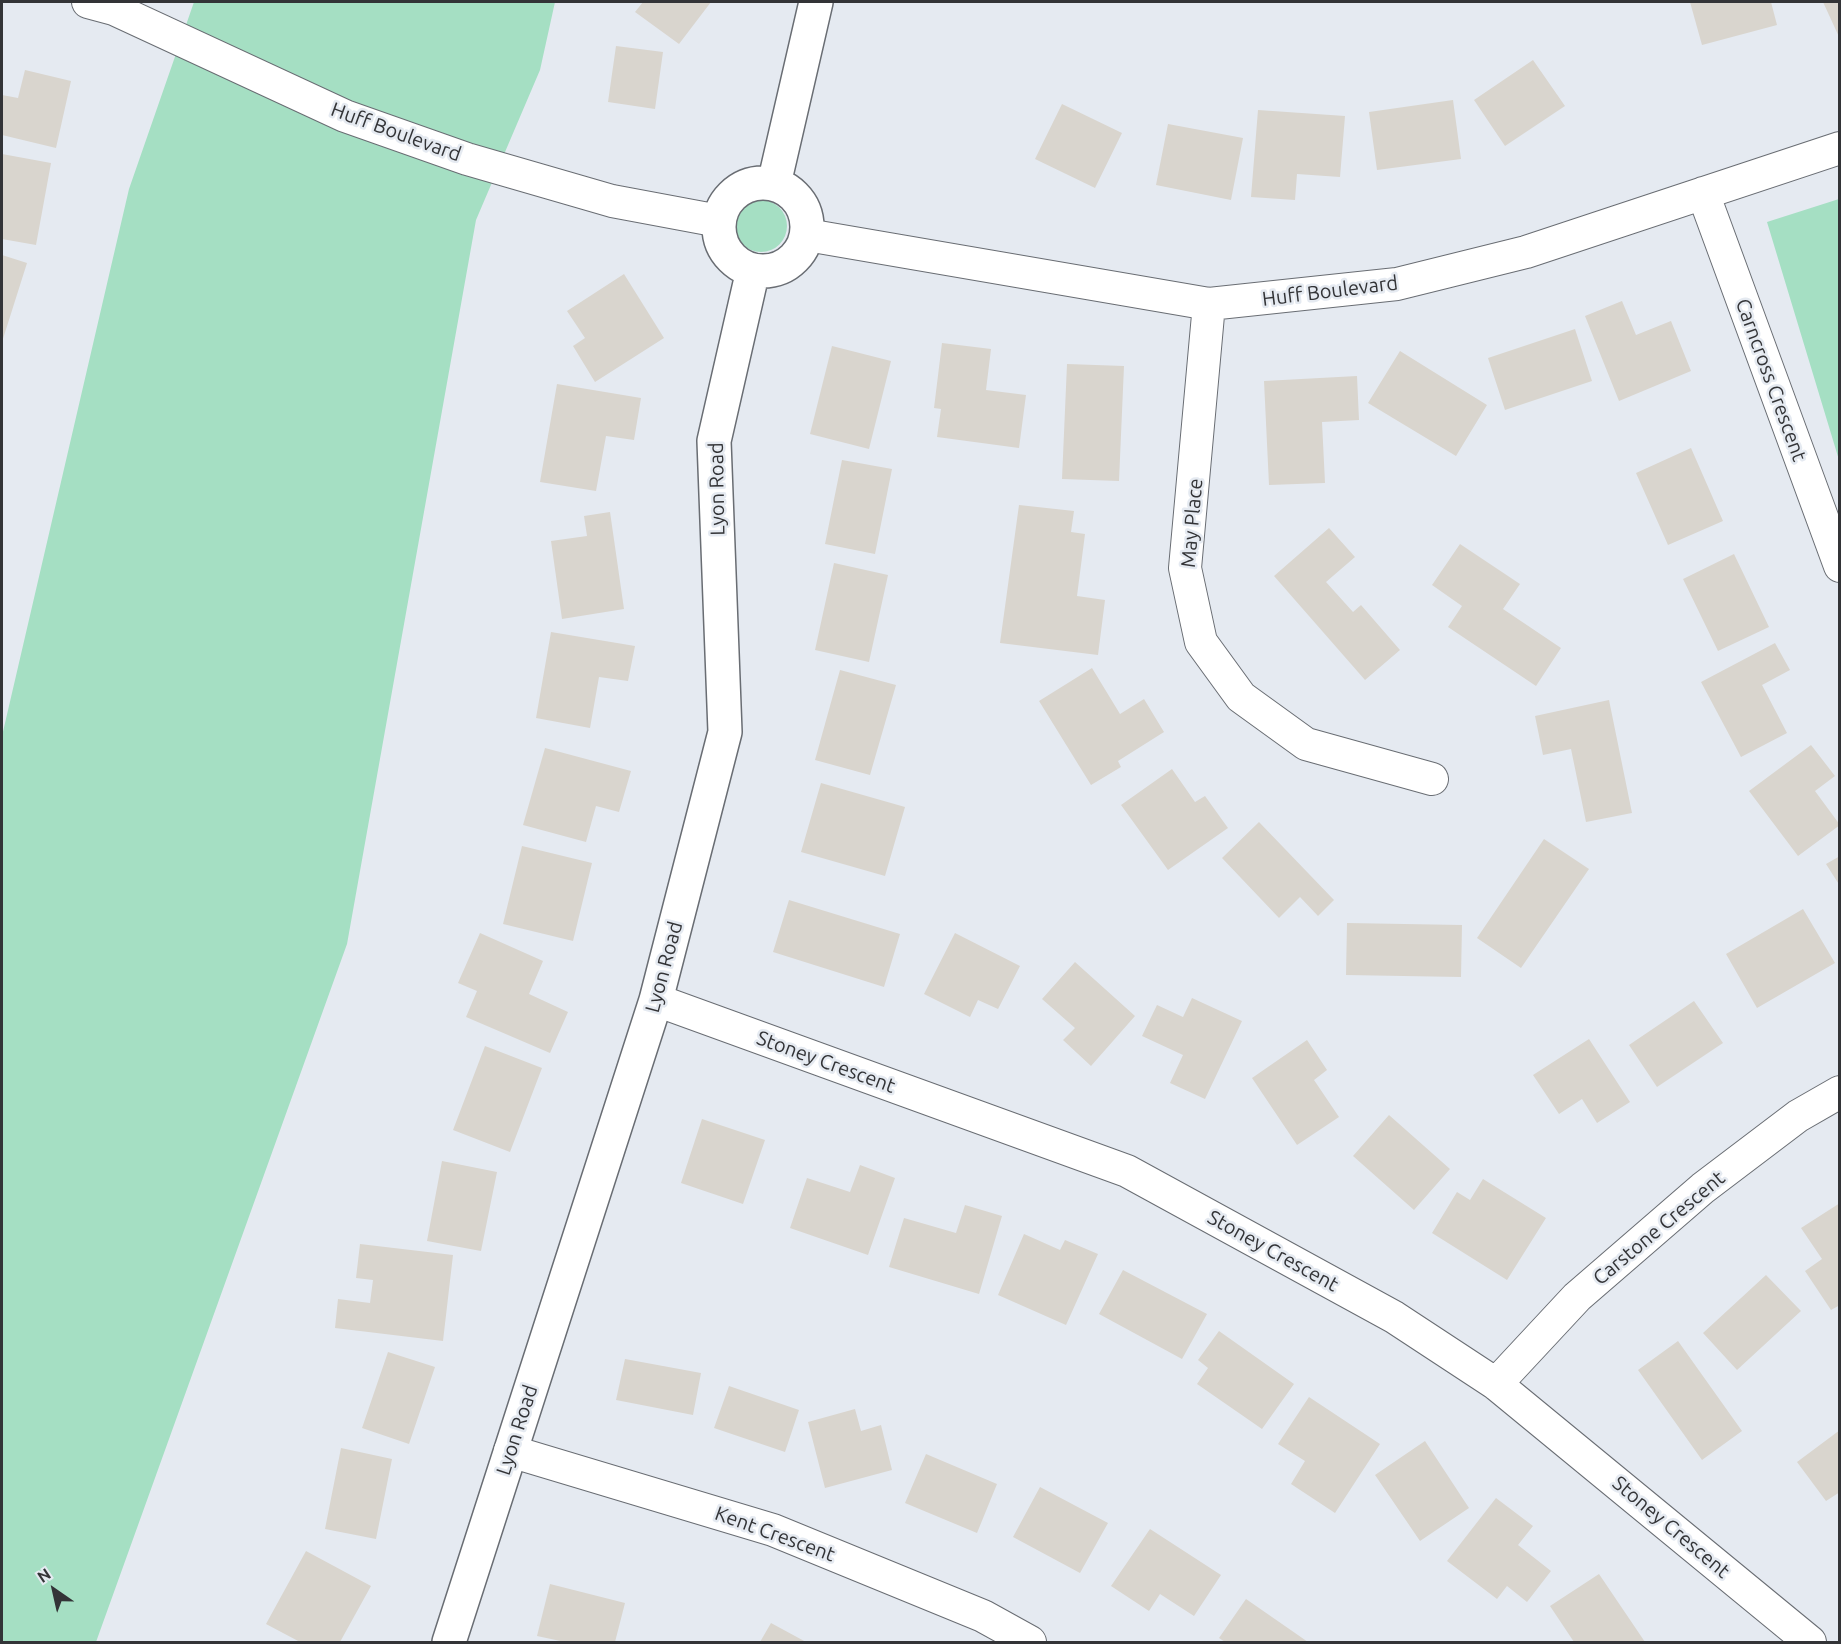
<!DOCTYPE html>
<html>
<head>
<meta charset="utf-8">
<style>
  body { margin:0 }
  #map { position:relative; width:1841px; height:1644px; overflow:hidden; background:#e5eaf1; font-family:Ubuntu,sans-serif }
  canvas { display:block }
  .frame { position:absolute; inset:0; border:3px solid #333437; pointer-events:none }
  .north { position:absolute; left:24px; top:1560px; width:60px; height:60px; -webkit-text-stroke:4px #e5eaf1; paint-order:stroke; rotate:326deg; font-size:16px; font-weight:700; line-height:24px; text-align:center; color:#333437 }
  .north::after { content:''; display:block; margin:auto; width:21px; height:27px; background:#333437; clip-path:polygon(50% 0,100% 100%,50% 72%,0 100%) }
</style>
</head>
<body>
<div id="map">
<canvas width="1841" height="1644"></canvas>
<div class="frame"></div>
<div class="north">N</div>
</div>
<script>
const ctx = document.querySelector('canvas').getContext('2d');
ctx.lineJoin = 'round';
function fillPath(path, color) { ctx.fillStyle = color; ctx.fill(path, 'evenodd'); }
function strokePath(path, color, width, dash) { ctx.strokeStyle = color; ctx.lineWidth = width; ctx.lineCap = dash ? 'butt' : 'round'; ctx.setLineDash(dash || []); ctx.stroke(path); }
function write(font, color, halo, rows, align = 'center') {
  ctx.font = font + ' Ubuntu,sans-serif'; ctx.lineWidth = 5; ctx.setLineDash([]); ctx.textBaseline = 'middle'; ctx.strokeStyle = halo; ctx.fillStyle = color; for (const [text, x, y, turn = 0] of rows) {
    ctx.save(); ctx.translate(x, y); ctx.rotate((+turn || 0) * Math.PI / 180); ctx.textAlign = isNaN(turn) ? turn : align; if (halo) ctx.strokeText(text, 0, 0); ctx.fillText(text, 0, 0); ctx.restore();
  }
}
const green = new Path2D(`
  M 194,2 L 555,2 L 540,70 L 476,220 L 347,944 L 96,1642 L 2,1642 L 2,736 L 129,189 Z
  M 1839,199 L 1840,199 L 1839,460 L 1767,222 Z
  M735 226a26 26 0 1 1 52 0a26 26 0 1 1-52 0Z`);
const building = new Path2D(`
  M 643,2 L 711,2 L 679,44 L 635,12 Z
  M 1690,2 L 1771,2 L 1777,25 L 1702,45 Z
  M 1823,2 L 1840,2 L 1840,39 Z
  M 616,46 L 663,52 L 655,109 L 608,102 Z
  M 1533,60 L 1565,106 L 1505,146 L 1474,100 Z
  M 25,70 L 71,81 L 56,148 L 2,135 L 2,95 L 18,98 Z
  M 1453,100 L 1461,159 L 1377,170 L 1369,112 Z
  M 1062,104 L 1122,133 L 1095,188 L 1035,159 Z
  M 1258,110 L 1345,116 L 1340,177 L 1297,174 L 1295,200 L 1251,197 Z
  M 1168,124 L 1243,138 L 1231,200 L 1156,185 Z
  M 2,154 L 51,163 L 36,245 L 2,239 Z
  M 2,255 L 27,263 L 2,342 Z
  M 624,274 L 664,338 L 595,382 L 573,346 L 585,338 L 567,311 Z
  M 1622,301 L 1636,335 L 1671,321 L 1691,371 L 1619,401 L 1585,316 Z
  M 1575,329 L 1592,381 L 1505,410 L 1488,358 Z
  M 942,343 L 991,349 L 986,390 L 1026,395 L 1019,448 L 937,437 L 941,409 L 934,408 Z
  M 832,346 L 891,361 L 869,449 L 810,434 Z
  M 1400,351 L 1487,405 L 1456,456 L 1368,403 Z
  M 1067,364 L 1124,366 L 1119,481 L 1062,479 Z
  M 1357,376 L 1359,420 L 1322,422 L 1325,483 L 1269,485 L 1264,381 Z
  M 557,384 L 641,398 L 634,440 L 606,436 L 596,491 L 540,482 Z
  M 1691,448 L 1723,521 L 1668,545 L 1636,473 Z
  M 842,460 L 892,469 L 875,554 L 825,544 Z
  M 1019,505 L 1074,511 L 1071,532 L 1085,534 L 1077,596 L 1105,600 L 1098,655 L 1000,643 Z
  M 610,512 L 624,609 L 562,619 L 551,541 L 587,536 L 584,516 Z
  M 1329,528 L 1355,557 L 1326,582 L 1353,612 L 1361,605 L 1400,650 L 1365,680 L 1274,576 Z
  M 1460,544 L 1520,584 L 1503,609 L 1561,648 L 1536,686 L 1448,627 L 1462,606 L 1432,585 Z
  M 1734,554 L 1769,627 L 1718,651 L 1683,579 Z
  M 834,563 L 888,575 L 869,662 L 815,650 Z
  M 551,632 L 635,646 L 628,681 L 599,677 L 590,728 L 536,718 Z
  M 1775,643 L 1790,670 L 1762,685 L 1787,733 L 1741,757 L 1701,682 Z
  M 1092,668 L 1120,714 L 1144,699 L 1164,732 L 1118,761 L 1121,767 L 1091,785 L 1039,701 Z
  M 840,670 L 896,685 L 870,775 L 815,760 Z
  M 1609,700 L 1632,813 L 1586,822 L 1571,749 L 1543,755 L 1535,716 Z
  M 1811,745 L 1835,776 L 1815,791 L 1840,825 L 1798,856 L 1749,791 Z
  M 545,748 L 631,771 L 619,812 L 596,806 L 586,842 L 523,825 Z
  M 1172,769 L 1195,802 L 1205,796 L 1228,828 L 1168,870 L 1121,805 Z
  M 821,783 L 905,807 L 885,876 L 801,852 Z
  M 1259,822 L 1334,900 L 1318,916 L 1300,897 L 1279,918 L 1222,858 Z
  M 1544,839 L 1589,869 L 1521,968 L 1477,938 Z
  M 522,846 L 592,863 L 573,941 L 503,924 Z
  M 1840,856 L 1840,886 L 1826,864 Z
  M 789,900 L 900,934 L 884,987 L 773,952 Z
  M 1803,909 L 1835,963 L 1757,1008 L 1726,954 Z
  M 1347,923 L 1462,925 L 1461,977 L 1346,975 Z
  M 480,933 L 543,961 L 529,994 L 568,1012 L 550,1053 L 466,1017 L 477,991 L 458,983 Z
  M 955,933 L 1020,966 L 998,1009 L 978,1000 L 970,1017 L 924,994 Z
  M 1075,962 L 1135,1016 L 1091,1066 L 1063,1040 L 1075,1028 L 1042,999 Z
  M 1192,998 L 1242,1021 L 1205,1099 L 1170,1083 L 1183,1055 L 1142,1036 L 1157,1005 L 1183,1017 Z
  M 1694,1001 L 1723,1043 L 1657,1087 L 1629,1045 Z
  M 1589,1039 L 1630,1102 L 1597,1123 L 1582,1099 L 1559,1114 L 1533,1075 Z
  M 1307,1040 L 1327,1070 L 1314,1080 L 1339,1117 L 1297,1145 L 1252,1078 Z
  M 485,1046 L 542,1068 L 510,1152 L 453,1130 Z
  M 1389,1115 L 1450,1169 L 1414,1210 L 1353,1156 Z
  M 702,1119 L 765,1140 L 743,1204 L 681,1183 Z
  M 442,1161 L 497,1172 L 481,1251 L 427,1241 Z
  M 860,1165 L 895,1178 L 868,1255 L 790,1228 L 807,1178 L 850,1192 Z
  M 1483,1179 L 1546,1218 L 1507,1280 L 1432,1233 L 1457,1192 L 1470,1200 Z
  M 1840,1203 L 1840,1305 L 1831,1310 L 1805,1271 L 1822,1259 L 1801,1228 Z
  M 965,1205 L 1002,1216 L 979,1294 L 889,1267 L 904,1218 L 956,1233 Z
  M 1024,1234 L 1060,1250 L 1065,1240 L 1098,1254 L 1066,1325 L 998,1295 Z
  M 360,1244 L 453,1255 L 443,1341 L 335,1328 L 338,1299 L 370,1303 L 373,1280 L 356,1278 Z
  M 1123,1270 L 1207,1314 L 1182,1359 L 1099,1314 Z
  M 1766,1275 L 1801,1311 L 1737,1370 L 1703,1333 Z
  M 1219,1331 L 1294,1384 L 1262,1429 L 1197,1384 L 1208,1368 L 1198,1360 Z
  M 1678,1341 L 1742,1431 L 1702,1460 L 1638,1370 Z
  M 388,1352 L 435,1367 L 409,1444 L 362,1428 Z
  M 625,1359 L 701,1373 L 693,1415 L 616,1400 Z
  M 729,1386 L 799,1410 L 785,1452 L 714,1428 Z
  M 1309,1397 L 1380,1444 L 1335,1513 L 1291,1484 L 1305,1461 L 1278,1444 Z
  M 855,1409 L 861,1431 L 881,1425 L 892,1470 L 825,1488 L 808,1422 Z
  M 1840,1430 L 1840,1492 L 1826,1501 L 1797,1462 Z
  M 1425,1441 L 1469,1508 L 1420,1541 L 1375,1475 Z
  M 341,1448 L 392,1459 L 376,1539 L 325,1529 Z
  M 926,1454 L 997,1484 L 977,1533 L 905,1503 Z
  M 1040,1487 L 1108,1523 L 1080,1573 L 1013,1537 Z
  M 1496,1498 L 1533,1526 L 1518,1545 L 1551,1571 L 1527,1602 L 1507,1586 L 1497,1599 L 1447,1561 Z
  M 1150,1529 L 1221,1575 L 1194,1616 L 1160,1594 L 1149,1611 L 1111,1586 Z
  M 306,1551 L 371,1586 L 340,1642 L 300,1642 L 266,1624 Z
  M 1599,1574 L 1645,1642 L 1574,1642 L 1550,1606 Z
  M 550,1584 L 625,1603 L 615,1642 L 565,1642 L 537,1636 Z
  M 1246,1599 L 1308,1642 L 1225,1642 L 1219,1638 Z
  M 771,1623 L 806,1642 L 760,1642 Z`);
const street = new Path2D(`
  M 88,2 L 114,9 L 345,116 L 467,159 L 612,201 L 719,221
  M 1703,193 L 1840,566
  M 807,235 L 1209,304 L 1397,284 L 1526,252 L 1840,148
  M 1209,304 L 1185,568 L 1201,642 L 1241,697 L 1306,744 L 1432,779
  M 656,1000 L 1127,1171 L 1394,1317 L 1496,1384 L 1810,1642
  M 1496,1384 L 1577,1297 L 1703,1188 L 1798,1116 L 1840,1092
  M 510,1451 L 773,1530 L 983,1616 L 1030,1642`);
const secondary = new Path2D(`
  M719 227a44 44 0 1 1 88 0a44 44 0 1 1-88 0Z
  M 774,184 L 816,2
  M 449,1642 L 656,1000 L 725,732 L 714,441 L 753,270`);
const streetNames = [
  ["Huff Boulevard",396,132,20],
  ["Huff Boulevard",1330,291,-7],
  ["Carncross Crescent",1771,380,70],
  ["Lyon Road",717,489,-91],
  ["May Place",1192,523,-85],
  ["Lyon Road",664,967,-75],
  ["Stoney Crescent",826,1062,20],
  ["Carstone Crescent",1659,1228,-40],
  ["Stoney Crescent",1273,1251,29],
  ["Lyon Road",517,1430,-72],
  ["Stoney Crescent",1671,1527,40],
  ["Kent Crescent",775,1534,20]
];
fillPath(green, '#a5dfc3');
fillPath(building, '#d9d5ce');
strokePath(street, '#696d73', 34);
strokePath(secondary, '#696d73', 36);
strokePath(street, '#fff', 32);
strokePath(secondary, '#fff', 33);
write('20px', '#333437', '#e5eaf1', streetNames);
</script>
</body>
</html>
